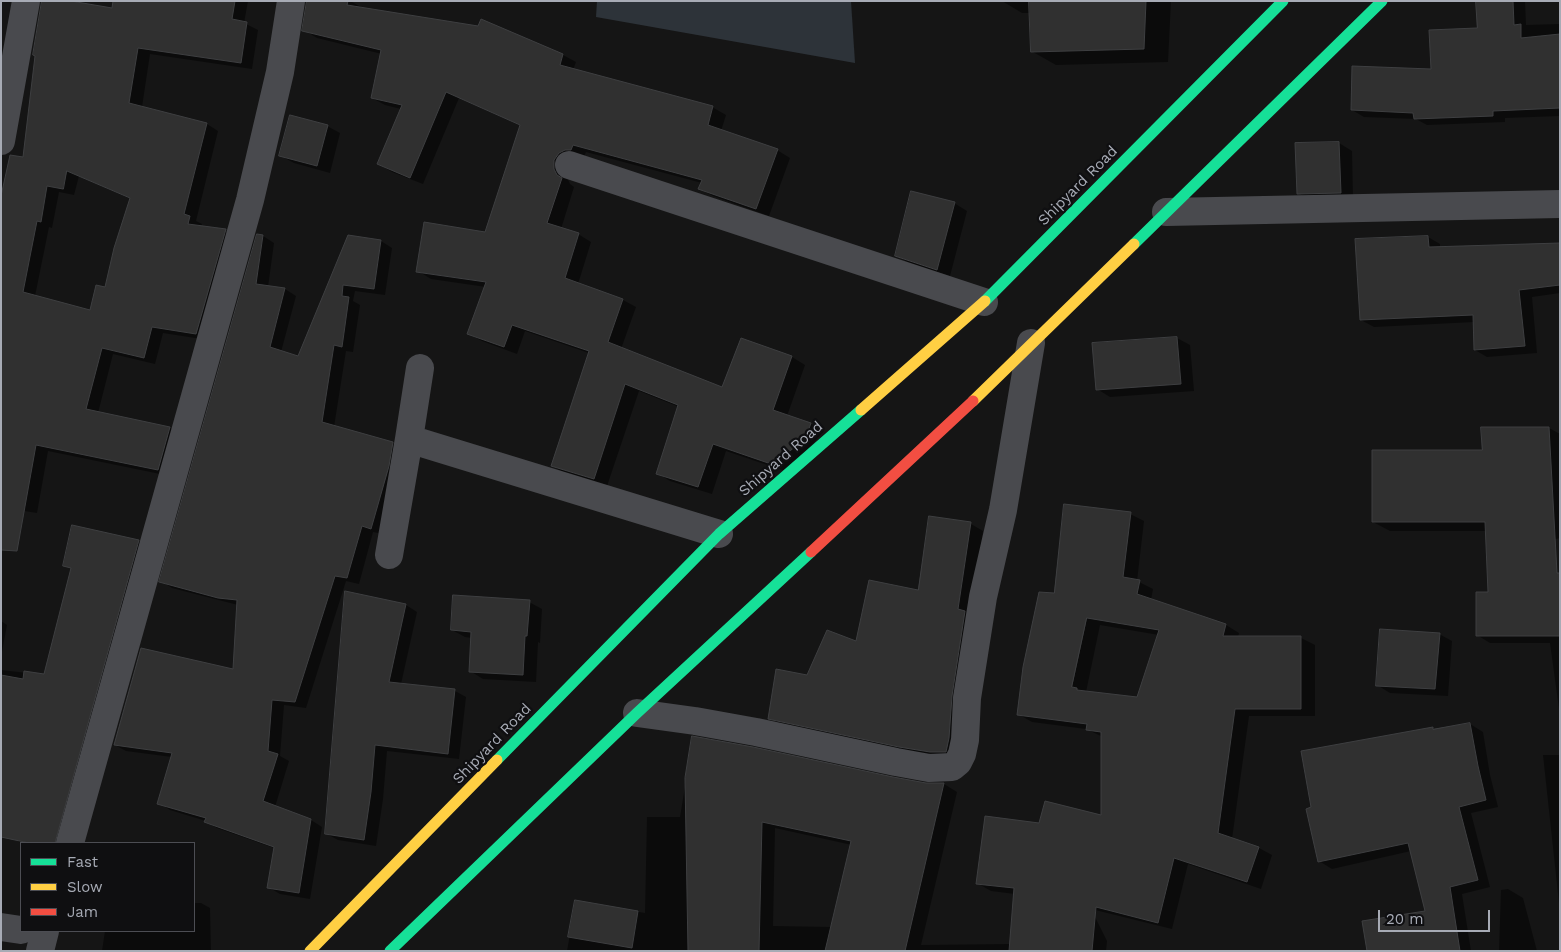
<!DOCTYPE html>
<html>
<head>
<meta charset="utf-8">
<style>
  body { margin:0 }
  #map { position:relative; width:1561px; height:952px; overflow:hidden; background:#151515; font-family:"Work Sans",sans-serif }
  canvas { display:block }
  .frame { position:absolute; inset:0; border:2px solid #a7abb5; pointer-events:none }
  .legend { position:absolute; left:20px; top:842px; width:175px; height:90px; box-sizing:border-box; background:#0f0f11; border:1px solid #4c4d53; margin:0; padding:6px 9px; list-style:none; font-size:15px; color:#a7abb5 }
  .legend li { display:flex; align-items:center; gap:10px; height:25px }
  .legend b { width:25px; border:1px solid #4c4d53 }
  .scale { position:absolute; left:1378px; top:910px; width:112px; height:22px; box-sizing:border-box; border:2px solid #a7abb5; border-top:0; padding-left:6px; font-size:15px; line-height:18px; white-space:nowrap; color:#a7abb5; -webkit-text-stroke:4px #0f0f11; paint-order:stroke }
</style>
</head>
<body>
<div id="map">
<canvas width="1561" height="952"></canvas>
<div class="frame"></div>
<ul class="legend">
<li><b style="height:6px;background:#16e098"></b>Fast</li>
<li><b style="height:6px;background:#ffcf43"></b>Slow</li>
<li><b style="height:6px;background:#f24e42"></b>Jam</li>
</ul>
<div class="scale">20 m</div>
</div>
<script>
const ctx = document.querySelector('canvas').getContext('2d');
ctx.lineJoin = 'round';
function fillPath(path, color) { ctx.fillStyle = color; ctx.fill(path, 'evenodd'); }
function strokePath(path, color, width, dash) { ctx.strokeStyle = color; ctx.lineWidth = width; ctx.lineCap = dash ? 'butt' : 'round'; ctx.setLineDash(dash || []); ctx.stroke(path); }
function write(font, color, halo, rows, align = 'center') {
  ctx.font = font + ' "Work Sans",sans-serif'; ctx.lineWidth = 4.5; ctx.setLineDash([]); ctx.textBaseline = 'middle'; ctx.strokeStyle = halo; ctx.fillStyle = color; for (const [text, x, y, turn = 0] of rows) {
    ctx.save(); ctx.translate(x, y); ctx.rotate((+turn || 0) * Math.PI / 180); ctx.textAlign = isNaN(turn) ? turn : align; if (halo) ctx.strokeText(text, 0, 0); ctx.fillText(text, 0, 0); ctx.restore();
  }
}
const water = new Path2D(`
  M 597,1 L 851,1 L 855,63 L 596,17 Z`);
const shadow = new Path2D(`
  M 170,1 L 248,1 L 244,23 L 258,30 L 252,69 L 150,54 L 142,107 L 207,124 L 218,131 L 196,221 L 202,224 L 201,227 L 225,231 L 237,237 L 208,340 L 163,333 L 155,364 L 113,354 L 98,413 L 170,428 L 182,435 L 170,476 L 48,451 L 37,513 L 12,509 L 1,543 L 1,191 L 4,191 L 24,159 L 167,19 ZM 79,176 L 131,199 L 106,288 L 91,312 L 35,296 L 49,227 L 52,228 L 59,192 L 74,195 Z
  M 309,1 L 350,1 L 361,7 L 563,55 L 576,62 L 573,70 L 712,107 L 726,115 L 721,131 L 777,150 L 790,158 L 769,216 L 713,196 L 700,189 L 702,183 L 586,152 L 584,157 L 567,177 L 570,184 L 574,187 L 561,229 L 578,234 L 591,242 L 578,284 L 623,300 L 636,307 L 621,349 L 723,389 L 792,357 L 805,365 L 787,416 L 811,424 L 824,431 L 788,472 L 726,451 L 712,494 L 670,481 L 657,473 L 679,407 L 639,391 L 607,486 L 565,473 L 552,466 L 589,353 L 525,331 L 517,354 L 482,341 L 469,334 L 486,287 L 431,279 L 418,271 L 486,233 L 521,126 L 459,98 L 423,184 L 392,172 L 379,164 L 401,109 L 385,105 L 372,98 L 382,54 L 317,38 L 304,30 Z
  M 1002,1 L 1171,1 L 1168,62 L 1056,65 L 1033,52 L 1031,13 L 1022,13 Z
  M 1477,1 L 1525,1 L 1526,25 L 1560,24 L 1560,116 L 1505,118 L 1505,122 L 1427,125 L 1416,119 L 1364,117 L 1352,110 L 1433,71 L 1479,29 Z
  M 327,126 L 340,133 L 330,173 L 294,163 L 281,156 Z
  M 1339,143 L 1352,151 L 1353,199 L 1311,200 L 1298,193 Z
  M 954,203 L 967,211 L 950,276 L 909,263 L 896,255 Z
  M 263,236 L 274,243 L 268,287 L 285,289 L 296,296 L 281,352 L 298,358 L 349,236 L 381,241 L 392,248 L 385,295 L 355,291 L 353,301 L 360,305 L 353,352 L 346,351 L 334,427 L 392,443 L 404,450 L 383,534 L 373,532 L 359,584 L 346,581 L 306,708 L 284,705 L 280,756 L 289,761 L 275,807 L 311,820 L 322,827 L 310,899 L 280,894 L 268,887 L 274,848 L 217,828 L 206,822 L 206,821 L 170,810 L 159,803 L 172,757 L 126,751 L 115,745 L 234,670 L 238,605 L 172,588 L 161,581 Z
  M 1428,237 L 1440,244 L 1440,248 L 1560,244 L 1560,293 L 1532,297 L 1537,353 L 1487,357 L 1475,350 L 1474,322 L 1374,327 L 1361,320 Z
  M 1177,338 L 1190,345 L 1194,391 L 1110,397 L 1097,389 Z
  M 1549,428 L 1560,434 L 1560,538 L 1503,553 L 1487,531 L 1390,531 L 1373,522 L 1483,451 Z
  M 1130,514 L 1144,521 L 1137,581 L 1153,589 L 1151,600 L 1226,625 L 1239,633 L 1238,638 L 1301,638 L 1315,645 L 1315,716 L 1249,716 L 1232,839 L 1259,848 L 1272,855 L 1261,889 L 1188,864 L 1172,929 L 1091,909 L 1107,941 L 1106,951 L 567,951 L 576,901 L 645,913 L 647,817 L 680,817 L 693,738 L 926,785 L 944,784 L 957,792 L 921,945 L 1011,944 L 1015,894 L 991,891 L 977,883 L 1040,825 L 1103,817 L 1103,737 L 1086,729 L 1032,722 L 1018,714 L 1055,594 ZM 1100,625 L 1159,635 L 1138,699 L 1086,692 ZM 775,828 L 852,845 L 832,927 L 773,926 Z
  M 930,518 L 971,524 L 983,531 L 971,616 L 962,746 L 944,759 L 782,725 L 769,718 L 808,676 L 857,643 L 919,591 Z
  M 138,541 L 150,548 L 67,843 L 21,843 L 13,838 L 1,778 L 1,670 L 45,675 L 72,569 L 65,565 Z
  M 1560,574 L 1560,716 L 1550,643 L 1490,643 L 1477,635 L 1489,593 Z
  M 529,602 L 542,609 L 540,643 L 538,642 L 536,682 L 483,679 L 470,671 L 472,638 L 465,637 L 452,630 Z
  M 406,605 L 417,612 L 401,684 L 455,691 L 466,697 L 459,759 L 387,751 L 383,799 L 376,846 L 338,840 L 327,834 Z
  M 1,621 L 7,625 L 1,657 Z
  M 1439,634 L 1452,641 L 1448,696 L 1390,693 L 1377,685 Z
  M 1470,724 L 1483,732 L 1490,775 L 1498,807 L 1471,813 L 1490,887 L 1462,894 L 1471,951 L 1368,951 L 1426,912 L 1411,851 L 1332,869 L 1319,861 L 1433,728 L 1436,730 Z
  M 1543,755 L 1560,755 L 1560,912 Z
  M 1508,889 L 1523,898 L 1537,951 L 1499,951 L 1501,890 Z
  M 194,903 L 201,903 L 210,908 L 211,951 L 102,951 L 105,931 L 194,931 Z`);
const building = new Path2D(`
  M 42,1 L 71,1 L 112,8 L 113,1 L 235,1 L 232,19 L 247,22 L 241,63 L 138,48 L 129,103 L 207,123 L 184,214 L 190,216 L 188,224 L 226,229 L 196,334 L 152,327 L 144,358 L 102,348 L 86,409 L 170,427 L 158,470 L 36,445 L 17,551 L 1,550 L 1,196 L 10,155 L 23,157 L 35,56 L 33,55 ZM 67,171 L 130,198 L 114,248 L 105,287 L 96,285 L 90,310 L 23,292 L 37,221 L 41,222 L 47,186 L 63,189 Z
  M 307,1 L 348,1 L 347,5 L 478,26 L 481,19 L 563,54 L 560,65 L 713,106 L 708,125 L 778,149 L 756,209 L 698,189 L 702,180 L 573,145 L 571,150 L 565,150 L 559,153 L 554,160 L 554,169 L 557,175 L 562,178 L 547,223 L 579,233 L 565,278 L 623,299 L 608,342 L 722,387 L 741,338 L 792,356 L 773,410 L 811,423 L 806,437 L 774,465 L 713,444 L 698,487 L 656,474 L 678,405 L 625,384 L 594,479 L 551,466 L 589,351 L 512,325 L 504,347 L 467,334 L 486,282 L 416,272 L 424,222 L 485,232 L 520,125 L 446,92 L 410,178 L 377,164 L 402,105 L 371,98 L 381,50 L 302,31 Z
  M 1029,1 L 1146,1 L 1144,49 L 1031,52 Z
  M 1476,1 L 1513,1 L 1514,25 L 1521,24 L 1521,38 L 1560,34 L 1560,108 L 1493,111 L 1493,116 L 1414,119 L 1413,113 L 1351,110 L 1352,66 L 1431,69 L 1429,30 L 1477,28 Z
  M 290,115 L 328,125 L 317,166 L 279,156 Z
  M 1339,142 L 1341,193 L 1297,194 L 1295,143 Z
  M 911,191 L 955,202 L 937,270 L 895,256 Z
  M 257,234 L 263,235 L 256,284 L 285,288 L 270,347 L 298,356 L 348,235 L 381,240 L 374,289 L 343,285 L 342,296 L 349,297 L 342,347 L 334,345 L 322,422 L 393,442 L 389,466 L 371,529 L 362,526 L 347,578 L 335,576 L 295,702 L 272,700 L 268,751 L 278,754 L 263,801 L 311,819 L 299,893 L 267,888 L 274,847 L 204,822 L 206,818 L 157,804 L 172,753 L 114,745 L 141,648 L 233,669 L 237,600 L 218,598 L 159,582 Z
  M 1428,236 L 1429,247 L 1560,243 L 1560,285 L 1519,290 L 1525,346 L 1474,350 L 1473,315 L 1360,320 L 1355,239 Z
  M 1177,337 L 1181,384 L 1096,390 L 1092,343 Z
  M 1481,427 L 1549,427 L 1557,573 L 1560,573 L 1560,636 L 1476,636 L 1476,592 L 1488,592 L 1485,522 L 1372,522 L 1372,450 L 1482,450 Z
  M 1064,504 L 1131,512 L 1123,577 L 1140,580 L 1137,594 L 1226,624 L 1223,636 L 1301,636 L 1301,709 L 1235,709 L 1218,833 L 1259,847 L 1247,882 L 1174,858 L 1158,923 L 1096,907 L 1092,951 L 1009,951 L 1014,888 L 976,884 L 985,816 L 1039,823 L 1045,801 L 1101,815 L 1101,732 L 1086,730 L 1087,724 L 1017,715 L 1023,667 L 1039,592 L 1054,593 ZM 1087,618 L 1159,630 L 1137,697 L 1077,690 L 1077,688 L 1072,687 Z
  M 929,516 L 971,522 L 958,609 L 965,611 L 952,696 L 949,738 L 946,752 L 930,752 L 899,747 L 768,719 L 776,669 L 807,675 L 827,630 L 856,641 L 869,580 L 918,590 Z
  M 72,525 L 139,540 L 55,843 L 29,843 L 1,837 L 1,675 L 23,679 L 24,671 L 44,674 L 71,568 L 63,566 Z
  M 345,591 L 406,604 L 389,682 L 455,689 L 448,754 L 375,745 L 371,792 L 364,840 L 325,834 Z
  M 453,595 L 530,600 L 527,636 L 525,636 L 523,675 L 469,672 L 471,632 L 451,630 Z
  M 1380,629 L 1440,633 L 1435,689 L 1376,686 Z
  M 1470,723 L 1478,766 L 1486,800 L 1459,807 L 1478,880 L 1450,887 L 1460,951 L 1367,951 L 1362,921 L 1425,911 L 1408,843 L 1318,862 L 1306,809 L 1311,807 L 1301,751 L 1433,727 L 1433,729 Z
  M 692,736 L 753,747 L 893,777 L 926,783 L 944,783 L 905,951 L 825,951 L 851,841 L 762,822 L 759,951 L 688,951 L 685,778 Z
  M 575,900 L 638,911 L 632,948 L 568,937 Z`);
const street = new Path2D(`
  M 1,141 L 26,1
  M 569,165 L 984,302
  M 1166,212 L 1560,204
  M 420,368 L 409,439 L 719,534
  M 389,555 L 409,439
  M 637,713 L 695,721 L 756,732 L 896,762 L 929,768 L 952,767 L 958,762 L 962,754 L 965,740 L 967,698 L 983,597 L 1003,510 L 1031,343
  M 70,843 L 250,200 L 280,72 L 291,1
  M 1,927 L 21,930
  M 40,951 L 45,931`);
const fast = new Path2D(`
  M 1134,244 L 1382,1
  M 985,301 L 1283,1
  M 497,760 L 719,534 L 861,410
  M 390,951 L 637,713 L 811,552`);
const slow = new Path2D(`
  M 973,401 L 1134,244
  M 861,410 L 985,301
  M 310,951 L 497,760`);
const jam = new Path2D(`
  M 811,552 L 973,401`);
const streetNames = [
  ["Shipyard Road",1078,186,-45],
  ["Shipyard Road",781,459,-41],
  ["Shipyard Road",492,744,-46]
];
fillPath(water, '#2d3339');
fillPath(shadow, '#0007');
fillPath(building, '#303030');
strokePath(building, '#3e3f41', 1);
strokePath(street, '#494a4e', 28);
strokePath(fast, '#16e098', 11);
strokePath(slow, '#ffcf43', 11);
strokePath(jam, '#f24e42', 11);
write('15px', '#a7abb5', '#0f0f11', streetNames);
</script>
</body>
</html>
